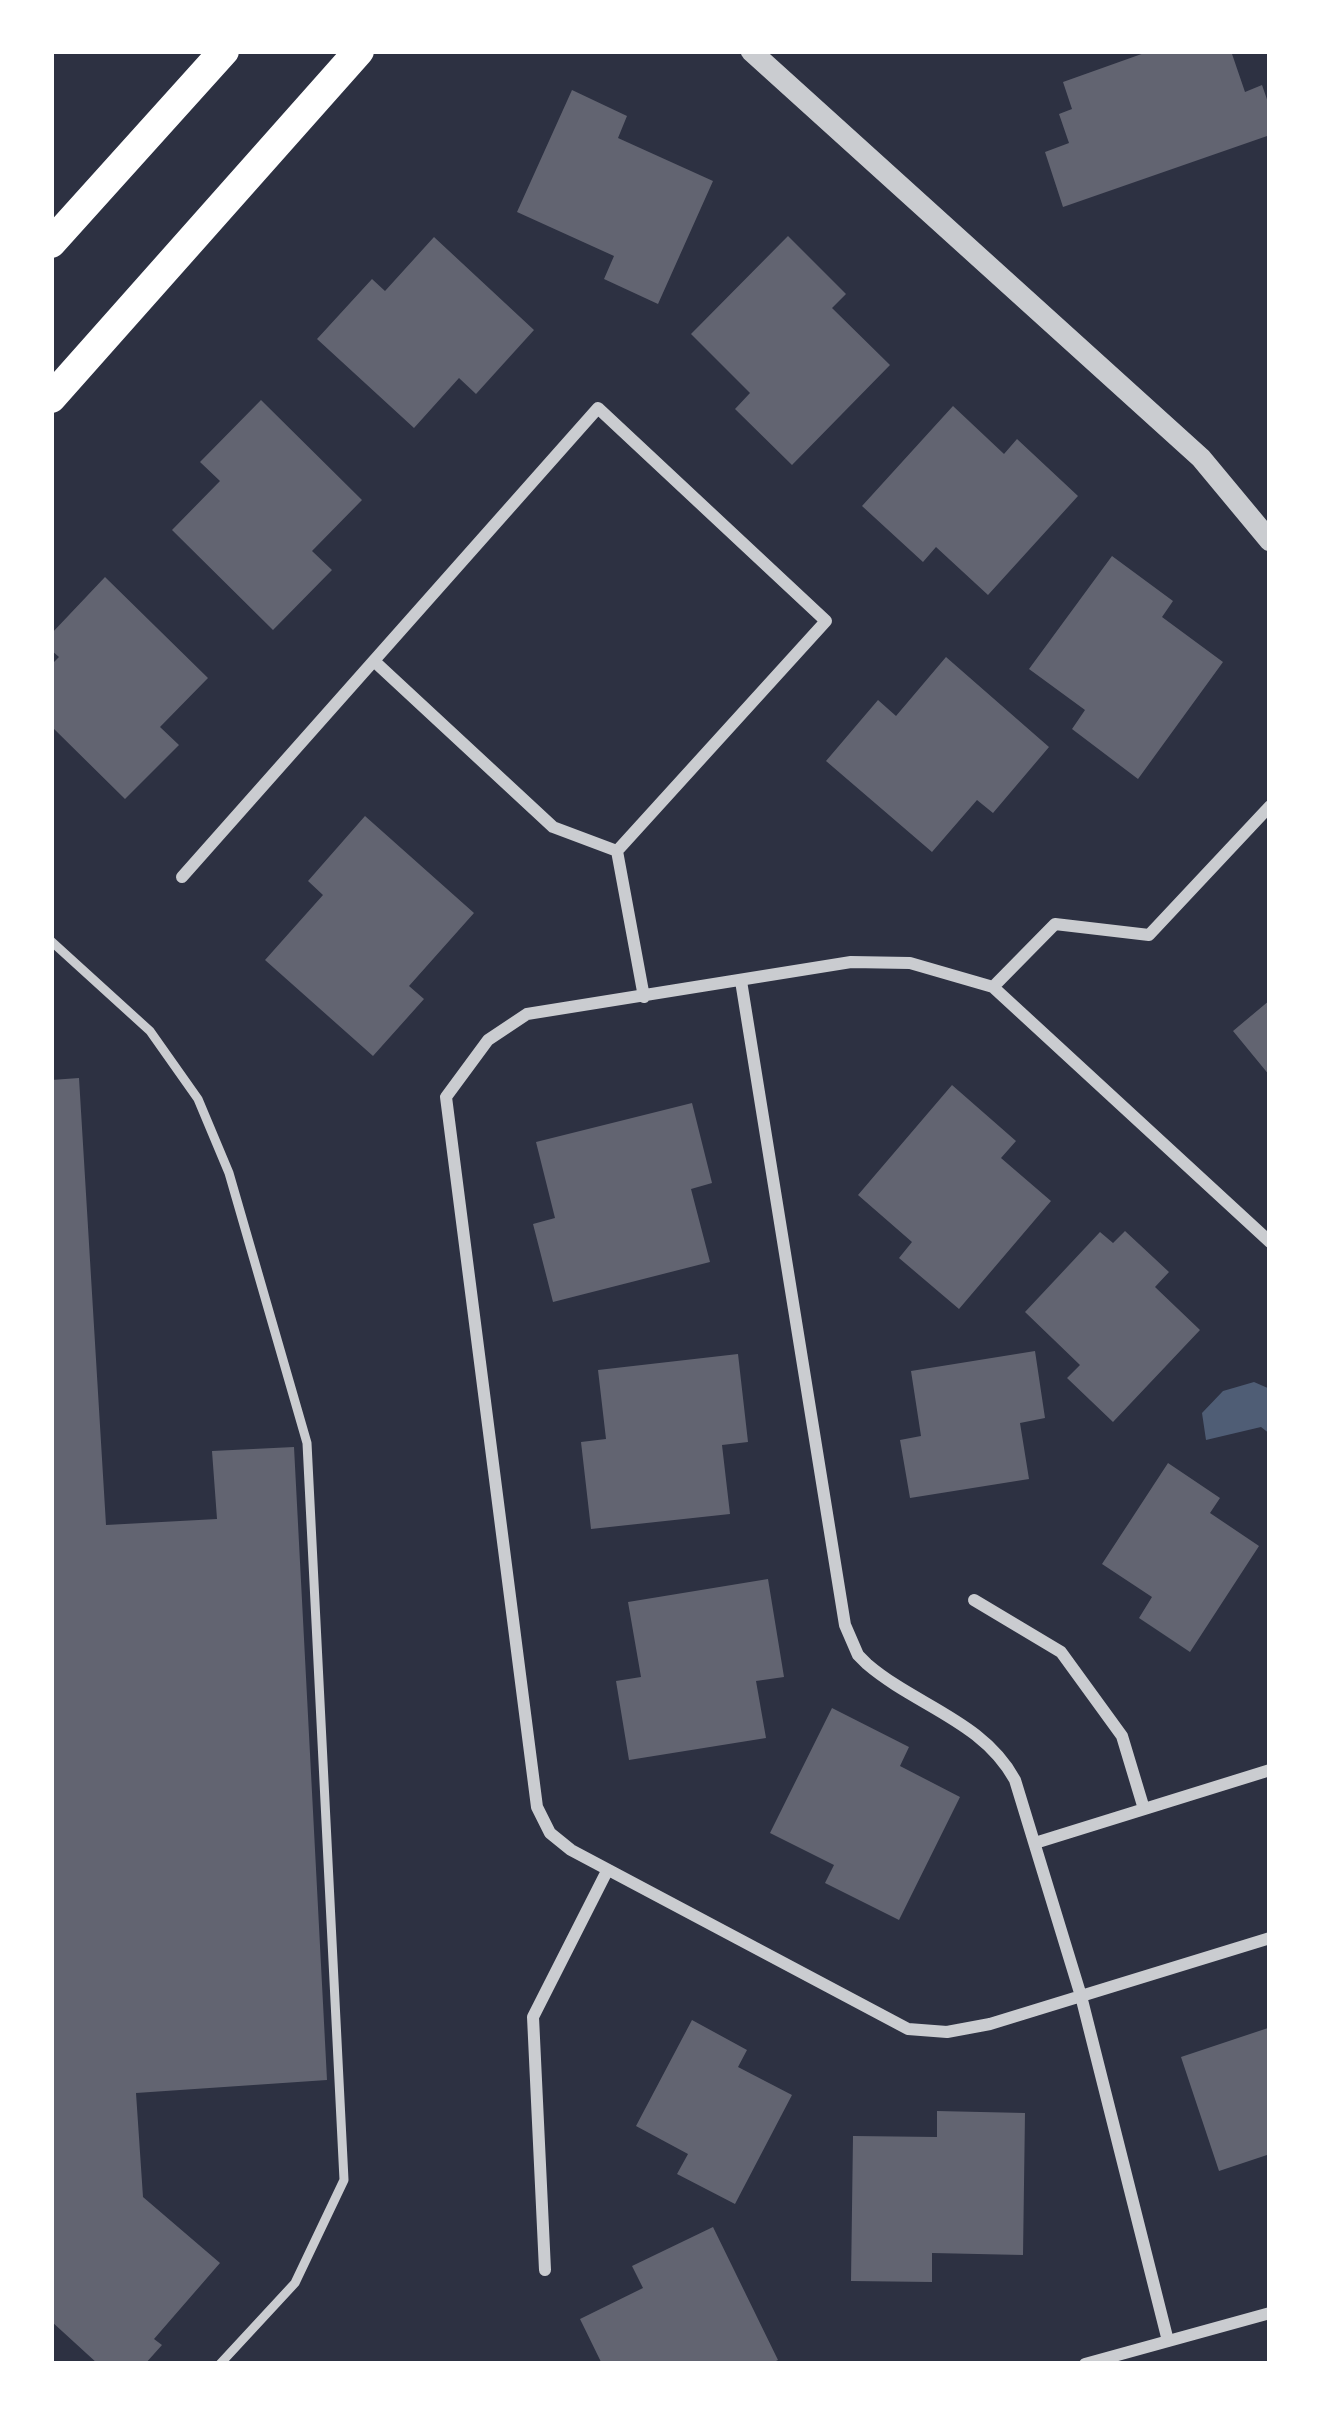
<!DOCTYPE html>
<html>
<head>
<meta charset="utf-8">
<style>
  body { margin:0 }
  #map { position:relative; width:1321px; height:2415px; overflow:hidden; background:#2d3142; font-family:"DejaVu Sans",sans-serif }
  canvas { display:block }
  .frame { position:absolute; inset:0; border:54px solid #fff; pointer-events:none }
</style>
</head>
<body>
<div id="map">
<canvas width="1321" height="2415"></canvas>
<div class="frame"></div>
</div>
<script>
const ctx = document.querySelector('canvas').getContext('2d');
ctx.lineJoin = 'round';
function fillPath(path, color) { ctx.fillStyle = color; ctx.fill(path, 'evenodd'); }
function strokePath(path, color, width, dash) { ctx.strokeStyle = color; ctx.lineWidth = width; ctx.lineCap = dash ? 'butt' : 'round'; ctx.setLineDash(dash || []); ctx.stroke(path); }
const water = new Path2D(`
  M 1254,1382 L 1270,1389 L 1270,1434 L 1261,1427 L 1206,1440 L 1202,1413 L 1223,1391 Z`);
const building = new Path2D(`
  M 1150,51 L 1231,51 L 1245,92 L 1262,85 L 1270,108 L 1270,135 L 1063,207 L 1045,152 L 1069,143 L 1059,114 L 1072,109 L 1063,82 Z
  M 572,90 L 627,116 L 618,138 L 713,181 L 658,304 L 604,279 L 614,256 L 517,212 Z
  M 788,236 L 846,294 L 832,308 L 890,365 L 792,465 L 735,409 L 750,393 L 691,334 Z
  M 434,237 L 534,330 L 476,394 L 459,378 L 414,428 L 317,339 L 372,279 L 385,291 Z
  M 261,400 L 362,500 L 312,551 L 332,570 L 273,630 L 172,530 L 220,481 L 200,462 Z
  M 953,406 L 1004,454 L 1017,439 L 1078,496 L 988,595 L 936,547 L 923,562 L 862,506 Z
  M 1112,556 L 1173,601 L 1162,617 L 1223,662 L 1138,779 L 1072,729 L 1085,710 L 1029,669 Z
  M 105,577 L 208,678 L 160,727 L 179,745 L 125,799 L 51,726 L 51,665 L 59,657 L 51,650 L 51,634 Z
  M 946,657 L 1049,747 L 993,813 L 977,800 L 932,852 L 826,761 L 878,700 L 896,716 Z
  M 365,816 L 474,913 L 409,986 L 424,999 L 373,1056 L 265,960 L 323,895 L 308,881 Z
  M 1270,1000 L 1270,1076 L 1233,1031 Z
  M 79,1078 L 106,1525 L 217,1519 L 212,1451 L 294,1447 L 327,2080 L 136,2093 L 143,2197 L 220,2263 L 154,2339 L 162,2345 L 145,2364 L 98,2364 L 51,2321 L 51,1080 Z
  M 952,1085 L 1016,1141 L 1001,1158 L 1051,1201 L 959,1309 L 899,1258 L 912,1242 L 858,1195 Z
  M 692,1103 L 712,1183 L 691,1189 L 710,1262 L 553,1302 L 533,1224 L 555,1218 L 536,1142 Z
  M 1125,1231 L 1169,1272 L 1155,1287 L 1200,1330 L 1113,1422 L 1067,1378 L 1080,1365 L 1025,1312 L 1100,1232 L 1113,1243 Z
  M 1035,1351 L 1045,1418 L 1020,1423 L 1029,1479 L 910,1498 L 900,1440 L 921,1436 L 911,1371 Z
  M 738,1354 L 748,1442 L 722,1445 L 730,1514 L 591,1529 L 581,1442 L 606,1439 L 598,1370 Z
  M 1168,1463 L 1220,1498 L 1210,1513 L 1259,1546 L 1190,1652 L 1139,1618 L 1152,1597 L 1102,1564 Z
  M 768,1579 L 784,1677 L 756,1681 L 766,1738 L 629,1760 L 616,1681 L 641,1677 L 628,1602 Z
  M 832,1708 L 909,1747 L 900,1766 L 960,1797 L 899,1920 L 825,1883 L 834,1865 L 770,1833 Z
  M 692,2020 L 747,2050 L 738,2067 L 792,2095 L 735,2204 L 677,2174 L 688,2154 L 636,2126 Z
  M 1268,2028 L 1270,2154 L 1219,2171 L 1181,2057 Z
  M 937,2111 L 1025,2113 L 1023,2255 L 932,2253 L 932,2282 L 851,2281 L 853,2136 L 937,2137 Z
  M 713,2227 L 778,2360 L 770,2364 L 602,2364 L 580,2319 L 643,2288 L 632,2266 Z`);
const service = new Path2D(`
  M 51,941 L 150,1031 L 198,1099 L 229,1173 L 307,1443 L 344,2180 L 295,2283 L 220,2364`);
const minor = new Path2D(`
  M 374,661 L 553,827 L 617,851
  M 182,877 L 598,408 L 826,621 L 617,851 L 644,997
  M 741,981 L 845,1625 L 858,1655 L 867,1664 C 916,1706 983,1721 1015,1780 L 1081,1996 L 1168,2341
  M 993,987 L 1055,924 L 1149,935 L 1270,806
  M 1270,1242 L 993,987 L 910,963 L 851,962 L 527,1014 L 488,1040 L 446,1097 L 537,1807 L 550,1833 L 571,1850 L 908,2029 L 947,2032 L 990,2024 L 1270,1938
  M 974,1600 L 1061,1652 L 1122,1736 L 1144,1809
  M 1035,1843 L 1270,1770
  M 545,2270 L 533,2017 L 607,1871
  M 1085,2364 L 1270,2313`);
const tertiary = new Path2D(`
  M 751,51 L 1201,458 L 1270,541`);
const primary = new Path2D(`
  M 51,243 L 224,51
  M 51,398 L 359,51`);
fillPath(water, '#4f5d75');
fillPath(building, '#626471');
strokePath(service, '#caccd0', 9);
strokePath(minor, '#caccd0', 12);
strokePath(tertiary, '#caccd0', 21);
strokePath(primary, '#fff', 30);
</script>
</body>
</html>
